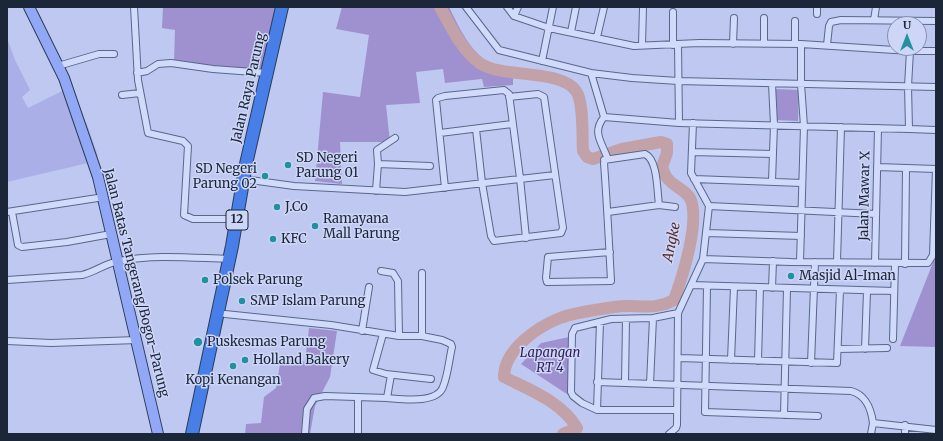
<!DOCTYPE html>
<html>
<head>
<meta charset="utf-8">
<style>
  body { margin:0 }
  #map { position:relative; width:943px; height:441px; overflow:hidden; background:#bec8f1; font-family:Merriweather,serif }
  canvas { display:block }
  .frame { position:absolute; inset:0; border:8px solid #1b2738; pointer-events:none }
  .north { position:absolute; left:887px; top:16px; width:40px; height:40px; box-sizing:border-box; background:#ced6f8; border:1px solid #8690ab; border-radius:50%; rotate:0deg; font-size:11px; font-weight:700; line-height:16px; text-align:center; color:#1b2738 }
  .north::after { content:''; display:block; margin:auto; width:14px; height:18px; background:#21929d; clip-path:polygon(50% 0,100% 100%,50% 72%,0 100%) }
</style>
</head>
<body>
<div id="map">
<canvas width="943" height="441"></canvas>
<div class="frame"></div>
<div class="north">U</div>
</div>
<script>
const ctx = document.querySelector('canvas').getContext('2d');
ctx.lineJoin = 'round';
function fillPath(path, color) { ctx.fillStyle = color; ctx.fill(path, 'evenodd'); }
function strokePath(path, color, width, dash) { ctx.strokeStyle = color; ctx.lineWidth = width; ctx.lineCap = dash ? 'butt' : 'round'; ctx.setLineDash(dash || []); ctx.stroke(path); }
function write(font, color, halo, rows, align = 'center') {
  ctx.font = font + ' Merriweather,serif'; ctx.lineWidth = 3; ctx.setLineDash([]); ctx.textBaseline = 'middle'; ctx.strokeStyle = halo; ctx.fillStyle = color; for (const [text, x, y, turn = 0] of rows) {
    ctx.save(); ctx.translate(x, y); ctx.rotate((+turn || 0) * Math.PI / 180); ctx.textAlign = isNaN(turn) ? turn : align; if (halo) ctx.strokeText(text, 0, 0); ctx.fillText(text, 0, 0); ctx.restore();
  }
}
const farmland = new Path2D(`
  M 7,38 L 15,60 L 30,90 L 22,97 L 28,108 L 66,89 L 87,124 L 98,156 L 92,162 L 7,182 Z`);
const green = new Path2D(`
  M 163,7 L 283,7 L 271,68 L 233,69 L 174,62 L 175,30 L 162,28 Z
  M 342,7 L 449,7 C 459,27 472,57 495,65 C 500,66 507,66 513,67 L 513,85 L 484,87 L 482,79 L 445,83 L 443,69 L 416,72 L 420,103 L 386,105 L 390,142 L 340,142 L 342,184 L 315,181 L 323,92 L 360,97 L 369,35 L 336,29 Z
  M 775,89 L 799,90 L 798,121 L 774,120 Z
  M 934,260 L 936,261 L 936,347 L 900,346 Z
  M 309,328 L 337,331 L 330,377 L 315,406 L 310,434 L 245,434 L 246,424 L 261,423 L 264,397 L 276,388 L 281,358 L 305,362 Z
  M 569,337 L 570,396 L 521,364 L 541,343 Z`);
const river = new Path2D(`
  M 440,7 C 451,27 462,51 481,64 C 503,78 561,69 576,91 C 584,102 582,136 583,151 L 587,157 L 593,159 L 622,149 L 661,142 L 667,144 L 667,153 L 662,167 C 664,171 665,177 669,180 C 674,186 686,191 690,198 C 701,220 682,278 674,300 C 652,312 637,303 614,307 C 600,309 573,313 560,318 C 537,327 504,350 504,377 C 530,390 562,402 577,428 L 563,434`);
const street = new Path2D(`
  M 134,7 L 138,80 L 148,133 L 183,141 L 188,146 L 184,215 L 193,219 L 237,219
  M 466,7 L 499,50 L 591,73 L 632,78 L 678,81 L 936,87
  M 507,7 L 514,16 L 549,28 L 634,46 L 699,43 L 801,44 L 801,84 L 804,126 L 800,262
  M 817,7 L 817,14
  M 514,16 L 518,7
  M 764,18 L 764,44
  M 874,20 L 876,7
  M 795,21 L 795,44
  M 571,32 L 576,7
  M 597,37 L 604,7
  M 733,44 L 734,18
  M 642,45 L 643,7
  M 673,45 L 673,12
  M 827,45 L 829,26 L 831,22 L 841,20 L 936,21
  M 910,48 L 910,51 L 936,51
  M 542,61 L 553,7
  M 58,66 L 99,54 L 114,54
  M 137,73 L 147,71 L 158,64 L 171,63 L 213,69 L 267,73
  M 591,73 L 604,117 L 679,123 L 678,45
  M 122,95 L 140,93
  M 604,117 C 592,132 601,141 607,157 L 604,163 C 607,203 609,242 611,281 L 547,282 L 546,278 L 548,257 L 610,252
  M 679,123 L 909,129 L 908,86 L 910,51 L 801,44
  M 693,123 L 691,173 L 709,206
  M 476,129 L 482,183 L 491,236 L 494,241 L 561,233 L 563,228 L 544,97 L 538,94 L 509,97
  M 909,129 L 936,130
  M 440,133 L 512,124
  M 692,152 L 773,154
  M 604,160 L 645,154 C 658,160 657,191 659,205
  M 378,164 L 430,166
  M 877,167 L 936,169
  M 243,179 L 294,186 L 405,192 L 555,175
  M 694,179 L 802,183
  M 772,181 L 774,125 L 772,84
  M 445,188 L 436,100 L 438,98 L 445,96 L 504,90 L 509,94 L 520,178 L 526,238
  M 376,191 L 378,164 L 377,150 L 395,138
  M 709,206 L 876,214
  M 7,212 L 104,197
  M 12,212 L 18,245 L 22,247 L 67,242 L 111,234
  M 608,212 L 659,205 L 675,207
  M 707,233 L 801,236
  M 703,259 L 791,262 L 928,263 L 933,255 L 936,169
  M 837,262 L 841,127
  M 875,263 L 878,128
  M 905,264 L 906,168
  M 381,271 L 393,273 L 398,281 L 399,336
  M 422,273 L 422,336
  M 7,280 L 82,275 C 95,272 106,263 119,261 C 155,254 193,258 229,259
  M 691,285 L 894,291
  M 707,286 L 705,412 L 818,416
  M 772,288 L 773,261
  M 225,314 L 331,325 L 399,336 L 422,336 L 442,340 L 451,344 L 452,347 C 449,360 448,375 443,387 C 437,404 402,399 387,398 L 391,375
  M 362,331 L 369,287
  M 383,334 L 373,370 L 386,374 L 431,379
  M 893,339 L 895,264
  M 7,341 L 51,343 L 137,340
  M 838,349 L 887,348
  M 865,349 L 867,291
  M 679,358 L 837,363 L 840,290
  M 731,360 L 734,287
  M 758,361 L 760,287
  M 811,363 L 815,262
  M 597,382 L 851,391 C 866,395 871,408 873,423 L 936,430
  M 625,383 L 626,319
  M 650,384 L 653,318
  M 358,397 L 358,434
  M 597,410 L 600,322
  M 677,410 L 597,410 L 582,403 L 573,396 L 571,392 L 572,334 L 575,328 L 611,319 L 653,318 L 678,313
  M 784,415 L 787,288
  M 905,425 L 905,434
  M 305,434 L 307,409 L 314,398 L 325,396 L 387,398
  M 669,434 L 676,428 L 677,425 L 678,313 L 703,259 L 709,206
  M 871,434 L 873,423`);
const primary = new Path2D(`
  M 29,7 L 64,78 L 98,177 L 158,434`);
const highway = new Path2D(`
  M 192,434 L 232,246 L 246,164 L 282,7`);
const markers = [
  [288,165,4,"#21929d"],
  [265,176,4,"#21929d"],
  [277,207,4,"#21929d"],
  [315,226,4,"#21929d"],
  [273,239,4,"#21929d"],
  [791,276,4,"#21929d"],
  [205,280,4,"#21929d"],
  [242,301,4,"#21929d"],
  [198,342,5,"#21929d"],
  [245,360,4,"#21929d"],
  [233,366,4,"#21929d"]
];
const shields = [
  [237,220,22]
];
const shieldNames = [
  ["12",237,220]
];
const streetNames = [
  ["Jalan Raya Parung",249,88,-77],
  ["Jalan Mawar X",865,196,-89],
  ["Jalan Batas Tangerang/Bogor–Parung",136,283,76]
];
const poiNames = [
  ["SD Negeri",296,158],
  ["Parung 01",296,173],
  ["SD Negeri",257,169,"right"],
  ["Parung 02",257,184,"right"],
  ["J.Co",285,207],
  ["Ramayana",323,219],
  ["Mall Parung",323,234],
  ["KFC",281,239],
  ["Masjid Al-Iman",799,276],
  ["Polsek Parung",213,280],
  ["SMP Islam Parung",250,301],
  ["Puskesmas Parung",207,342],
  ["Holland Bakery",253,360],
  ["Kopi Kenangan",233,380,"center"]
];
const parkNames = [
  ["Lapangan",550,353],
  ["RT 4",550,368]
];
const waterNames = [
  ["Angke",672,242,-78]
];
fillPath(farmland, '#abafe7');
fillPath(green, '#9f91cf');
strokePath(river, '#c2a2a8', 12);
strokePath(street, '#56698a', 8);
strokePath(primary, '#2a3e57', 12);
strokePath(highway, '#2a3e57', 14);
strokePath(street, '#d2dafb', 6);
strokePath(primary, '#92a8f7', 10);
strokePath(highway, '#487ee7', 12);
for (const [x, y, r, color] of markers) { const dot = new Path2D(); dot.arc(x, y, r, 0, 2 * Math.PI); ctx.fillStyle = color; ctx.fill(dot); strokePath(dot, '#ced6f8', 1.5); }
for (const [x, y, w] of shields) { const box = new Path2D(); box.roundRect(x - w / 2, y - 10, w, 20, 3); ctx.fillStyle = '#ced6f8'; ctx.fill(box); strokePath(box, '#1b2738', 1); }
write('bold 12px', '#1b2738', null, shieldNames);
write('13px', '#1b2738', '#ced6f8', streetNames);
write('13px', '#1b2738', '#ced6f8', poiNames, 'left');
write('italic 13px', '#332056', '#ced6f8', parkNames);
write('italic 14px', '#592b29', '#ced6f8', waterNames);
</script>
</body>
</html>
